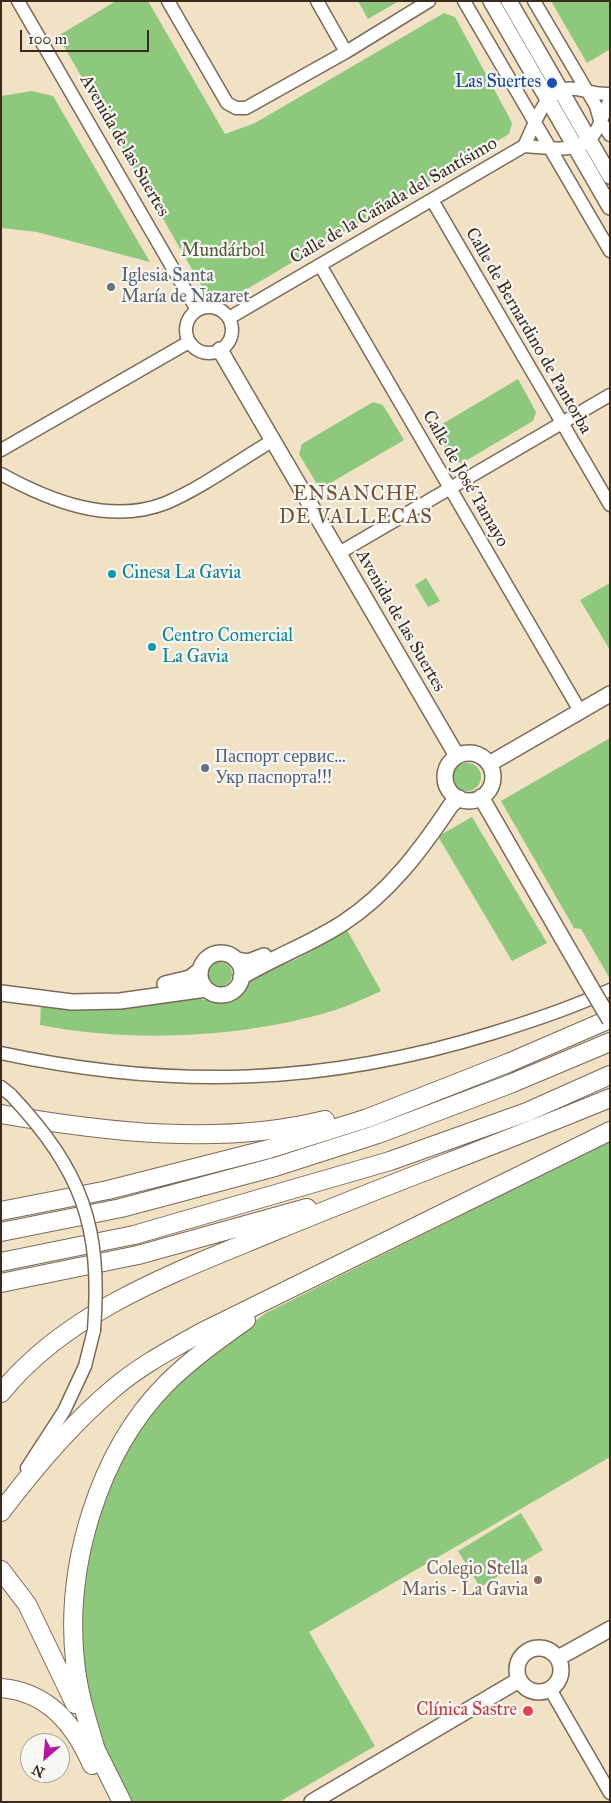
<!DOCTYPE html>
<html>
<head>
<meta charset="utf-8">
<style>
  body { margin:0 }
  #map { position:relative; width:611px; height:1803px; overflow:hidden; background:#f1e1c5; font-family:"IM FELL Great Primer",serif }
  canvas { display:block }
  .frame { position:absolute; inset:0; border:2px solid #3b2a1e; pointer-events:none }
  .north { position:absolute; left:20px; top:1733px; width:50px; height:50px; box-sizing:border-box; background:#f6f6f2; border:1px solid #aba49d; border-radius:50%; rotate:207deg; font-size:14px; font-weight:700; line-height:20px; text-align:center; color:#3b2a1e }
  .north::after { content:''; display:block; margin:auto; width:18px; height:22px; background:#b5179e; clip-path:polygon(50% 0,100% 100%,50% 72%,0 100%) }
  .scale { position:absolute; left:20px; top:30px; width:129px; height:22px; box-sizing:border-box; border:2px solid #3b2a1e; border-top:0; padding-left:6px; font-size:15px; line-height:18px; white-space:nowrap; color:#3b2a1e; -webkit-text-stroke:4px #f6f6f2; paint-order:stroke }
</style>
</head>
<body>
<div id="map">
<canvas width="611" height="1803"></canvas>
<div class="frame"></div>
<div class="north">N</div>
<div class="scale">100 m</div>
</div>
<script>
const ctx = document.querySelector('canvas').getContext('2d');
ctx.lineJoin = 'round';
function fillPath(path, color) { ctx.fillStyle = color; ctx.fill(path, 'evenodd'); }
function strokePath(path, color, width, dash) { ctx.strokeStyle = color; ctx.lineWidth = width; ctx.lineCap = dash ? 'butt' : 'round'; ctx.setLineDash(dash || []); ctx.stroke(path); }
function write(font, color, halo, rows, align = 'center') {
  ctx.font = font + ' "IM FELL Great Primer",serif'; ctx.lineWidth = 4.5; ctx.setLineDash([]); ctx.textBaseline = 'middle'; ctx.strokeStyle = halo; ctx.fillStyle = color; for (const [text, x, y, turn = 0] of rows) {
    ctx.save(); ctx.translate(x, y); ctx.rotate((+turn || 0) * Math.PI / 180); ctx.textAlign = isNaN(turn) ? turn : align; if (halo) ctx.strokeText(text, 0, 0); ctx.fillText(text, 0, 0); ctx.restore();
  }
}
const green = new Path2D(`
  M 116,1 L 148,1 L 225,134 L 255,123 L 444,13 L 455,17 L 509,117 L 512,123 L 509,134 L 232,298 L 205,292 L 58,36 Z
  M 358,1 L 399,1 L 368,19 Z
  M 551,1 L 610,1 L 610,49 L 587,63 Z
  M 32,91 L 53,96 L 150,262 L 37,232 L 1,228 L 1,96 Z
  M 518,379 L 536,412 L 533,421 L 462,463 L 452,461 L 434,429 Z
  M 373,402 L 383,405 L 404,440 L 320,489 L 299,454 L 302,444 Z
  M 426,578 L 440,601 L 428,607 L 415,585 Z
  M 610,583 L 610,650 L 580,600 Z
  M 610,738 L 610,976 L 609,977 L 581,929 L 574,928 L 501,801 Z
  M453 777a14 14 0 1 1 28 0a14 14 0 1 1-28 0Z
  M 472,817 L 547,943 L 512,961 L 439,838 L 442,834 Z
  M 347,930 L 381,991 C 365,998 349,1006 332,1011 C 243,1038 131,1043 40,1025 L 41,1006 L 124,1007 L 153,1005 L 192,997 L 220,1003 L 230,1002 L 237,997 L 254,977 L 297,959 Z
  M208 974a12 12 0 1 1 24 0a12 12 0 1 1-24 0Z
  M 610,1141 L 610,1457 L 309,1632 L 375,1746 L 279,1802 L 126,1802 L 100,1745 L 84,1671 L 82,1622 L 84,1575 L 95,1525 L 116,1471 L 141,1427 L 170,1389 L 208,1356 L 266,1313 Z
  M 521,1513 L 543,1550 L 480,1587 L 458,1551 Z`);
const minor = new Path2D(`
  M 18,1 L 197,310
  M 168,1 L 227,103 L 236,108 L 246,108 L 346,52 L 429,1
  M 317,1 L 346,52
  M 464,1 L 610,251
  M 534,1 L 596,106 L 600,120 L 610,135
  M 610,94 C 594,95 588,90 575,89 C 544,84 535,126 524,146 C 548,147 583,157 597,129 C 602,120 605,109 610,100
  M 432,200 L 610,505
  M 320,265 L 580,711
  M186 330a23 23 0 1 1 46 0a23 23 0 1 1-46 0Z
  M 229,318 L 524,146
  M 1,450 L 189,342
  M 1,474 C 50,501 110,525 166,503 C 203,487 238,461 272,441
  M 339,553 L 610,395
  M 1,1053 C 174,1090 324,1085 493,1033 C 532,1021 572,1008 610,990
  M 1,1087 L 11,1095
  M 27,1468 L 64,1411 L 85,1366 L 94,1330
  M 550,1689 L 610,1793`);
const major = new Path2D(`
  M 491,1 L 610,207
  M 509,1 L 610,176
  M 220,350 L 457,756
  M445 777a24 24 0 1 1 48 0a24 24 0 1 1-48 0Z
  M 489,764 L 610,694
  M 481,797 L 587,981
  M200 974a21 21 0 1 1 42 0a21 21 0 1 1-42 0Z
  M 236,960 L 248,962 L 264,956
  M 241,977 C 274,957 311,944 343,923 C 389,893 421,850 451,805 L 459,798
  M 165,984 L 190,978 L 200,970
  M 1,993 L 72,1002 L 120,1001 L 206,989
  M517 1670a22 22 0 1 1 44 0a22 22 0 1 1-44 0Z
  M 558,1658 L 610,1629
  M 312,1802 L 519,1680`);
const highway = new Path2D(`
  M 1,1114 C 106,1132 221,1146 325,1120
  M 1,1211 L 108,1190 L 269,1149 L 368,1118 L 508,1063 L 610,1019
  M 1,1232 L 121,1208 L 275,1167 L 378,1134 L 510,1084 L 610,1042
  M 1,1262 L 134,1235 L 390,1161 L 527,1112 L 610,1075
  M 1,1283 L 138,1255 L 307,1208
  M 1,1393 C 69,1309 179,1271 275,1231 C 386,1185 499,1144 610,1098
  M 1,1512 C 35,1467 71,1424 114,1388 C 141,1365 172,1349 202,1332 L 610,1131
  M 1,1570 L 27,1604 L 75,1704
  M 1,1688 C 48,1692 74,1724 92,1765
  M 94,1746 L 122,1802
  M 98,1757 C 89,1726 78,1694 75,1661 C 65,1566 98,1453 166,1384 C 190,1360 218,1340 246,1320`);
const minorBridge = new Path2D(`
  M 11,1095 C 82,1171 102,1226 94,1330`);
const majorBridge = new Path2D(`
  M 587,981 L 610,1020`);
const markers = [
  [552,83,6,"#1a4fb4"],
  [111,287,5,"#6b7280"],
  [112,574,5,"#0f9aa8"],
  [152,647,5,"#0f9aa8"],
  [205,768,5,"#5c6f8a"],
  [538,1580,5,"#8d6e63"],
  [528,1711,6,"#e0444e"]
];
const transitNames = [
  ["Las Suertes",541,83]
];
const streetNames = [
  ["Avenida de las Suertes",124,146,60],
  ["Calle de la Cañada del Santísimo",394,201,-30],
  ["Calle de Bernardino de Pantorba",528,331,60],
  ["Calle de José Tamayo",465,479,60],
  ["Avenida de las Suertes",400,621,60]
];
const parkNames = [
  ["Mundárbol",223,252]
];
const worshipNames = [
  ["Iglesia Santa",121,277],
  ["María de Nazaret",121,298]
];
const cultureNames = [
  ["Cinesa La Gavia",122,574],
  ["Centro Comercial",162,637],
  ["La Gavia",162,658]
];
const serviceNames = [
  ["Паспорт сервис...",215,758],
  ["Укр паспорта!!!",215,779]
];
const educationNames = [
  ["Colegio Stella",528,1570],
  ["Maris - La Gavia",528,1591]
];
const healthNames = [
  ["Clínica Sastre",517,1711]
];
const quarterNames = [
  ["ENSANCHE",356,495],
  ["DE VALLECAS",356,518]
];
fillPath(green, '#8dc87d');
strokePath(minor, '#7b6a58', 15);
strokePath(major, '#7b6a58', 18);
strokePath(highway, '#7b6a58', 20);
strokePath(minor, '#fff', 12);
strokePath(major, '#fff', 15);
strokePath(highway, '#fff', 18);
strokePath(minorBridge, '#7b6a58', 15, []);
strokePath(majorBridge, '#7b6a58', 18, []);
strokePath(minorBridge, '#fff', 12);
strokePath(majorBridge, '#fff', 15);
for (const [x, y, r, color] of markers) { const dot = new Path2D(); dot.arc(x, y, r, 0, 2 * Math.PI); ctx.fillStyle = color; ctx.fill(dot); strokePath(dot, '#f6f6f2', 2); }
write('18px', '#164399', '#f6f6f2', transitNames, 'right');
write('18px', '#3b2a1e', '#f6f6f2', streetNames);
write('18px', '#54593a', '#f6f6f2', parkNames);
write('18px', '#5b616d', '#f6f6f2', worshipNames, 'left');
write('18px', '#0d838f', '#f6f6f2', cultureNames, 'left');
write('18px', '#4e5e75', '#f6f6f2', serviceNames, 'left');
write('18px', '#785e54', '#f6f6f2', educationNames, 'right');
write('18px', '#be3a42', '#f6f6f2', healthNames, 'right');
ctx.letterSpacing = '1px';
write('20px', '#715235', '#f6f6f2', quarterNames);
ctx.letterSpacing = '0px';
</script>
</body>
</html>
